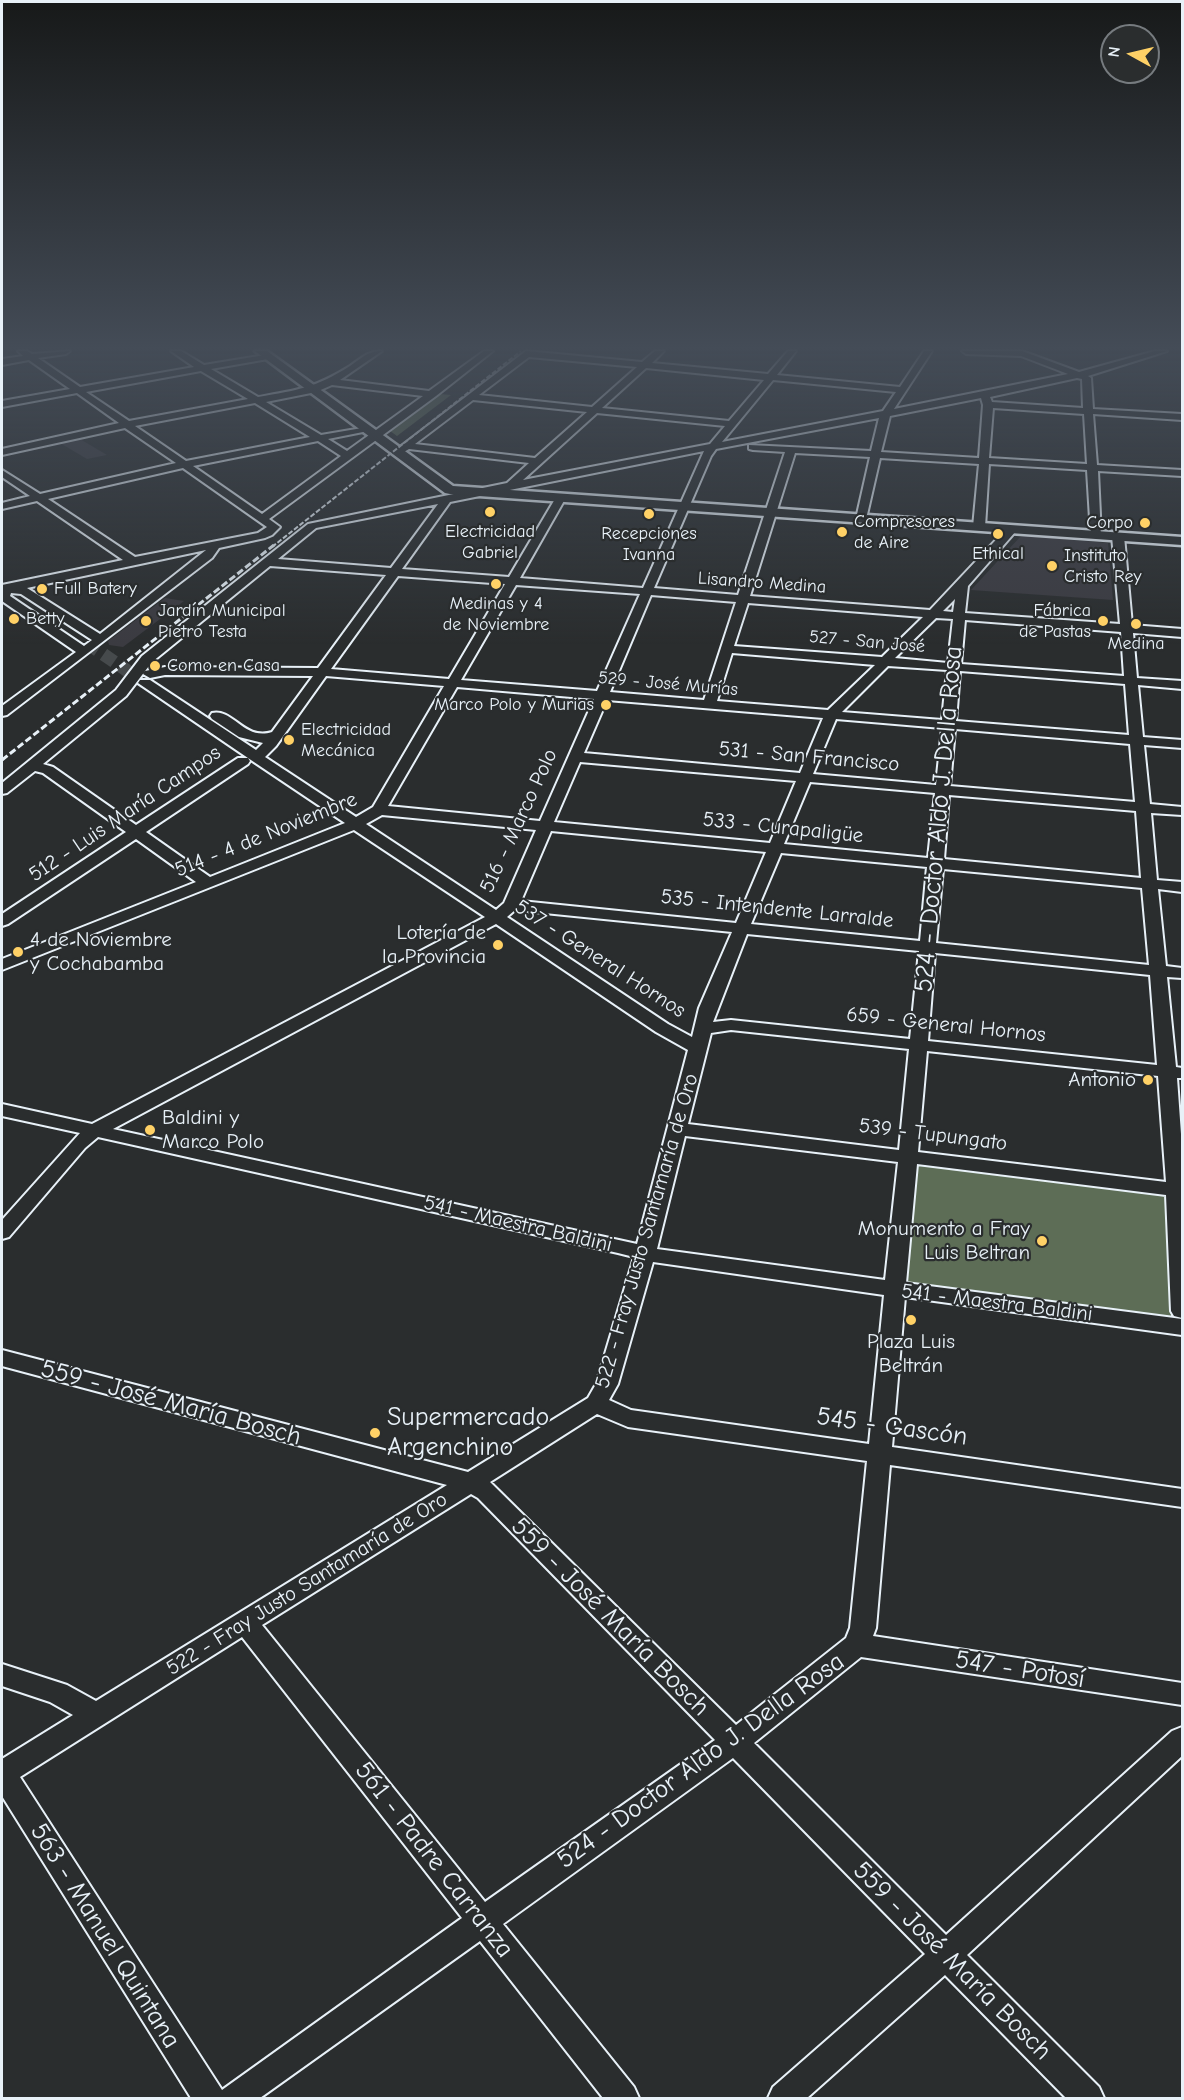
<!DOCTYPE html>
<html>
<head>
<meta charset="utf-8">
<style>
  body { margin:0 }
  #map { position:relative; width:1184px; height:2100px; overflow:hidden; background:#2a2d2e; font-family:"Comic Neue",sans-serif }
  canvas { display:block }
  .frame { position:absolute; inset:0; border:3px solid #e8f1f8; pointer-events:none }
  .north { position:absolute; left:1100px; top:24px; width:60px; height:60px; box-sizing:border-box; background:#2a2d2e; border:2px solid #767b7f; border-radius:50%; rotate:278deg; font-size:16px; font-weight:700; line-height:24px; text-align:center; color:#e8f1f8 }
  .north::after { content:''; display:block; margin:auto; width:21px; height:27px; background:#ffd166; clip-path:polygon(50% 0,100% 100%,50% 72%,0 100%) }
</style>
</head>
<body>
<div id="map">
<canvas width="1184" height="2100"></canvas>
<div class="frame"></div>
<div class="north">N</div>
</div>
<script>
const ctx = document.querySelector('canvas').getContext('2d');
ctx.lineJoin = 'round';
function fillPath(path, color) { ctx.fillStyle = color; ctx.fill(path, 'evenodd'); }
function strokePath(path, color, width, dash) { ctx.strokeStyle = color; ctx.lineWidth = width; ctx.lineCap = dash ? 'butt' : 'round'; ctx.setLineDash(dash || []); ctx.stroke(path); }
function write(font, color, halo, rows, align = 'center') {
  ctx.font = font + ' "Comic Neue",sans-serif'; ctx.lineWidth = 4.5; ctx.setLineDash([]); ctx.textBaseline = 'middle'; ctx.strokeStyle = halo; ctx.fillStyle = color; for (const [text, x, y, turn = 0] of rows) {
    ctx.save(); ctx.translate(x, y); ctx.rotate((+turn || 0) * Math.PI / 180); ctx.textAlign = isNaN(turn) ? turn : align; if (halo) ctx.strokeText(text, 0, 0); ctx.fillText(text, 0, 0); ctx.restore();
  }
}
const built = new Path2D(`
  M 80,439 L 107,455 L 87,459 L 60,443 Z
  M 1027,536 L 1108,543 L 1113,600 L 971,590 L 1020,537 Z
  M 165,598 L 184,601 L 123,647 L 109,645 L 108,641 Z`);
const green = new Path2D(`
  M 440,394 L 451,395 L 397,436 L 390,431 Z
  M 917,1164 L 1165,1193 L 1176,1322 L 907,1288 Z`);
const minorTunnel = new Path2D(`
  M 87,643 L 145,683`);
const minor = new Path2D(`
  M 18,351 L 27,351 L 32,354 L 70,351 L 66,354 L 38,358 L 80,387 L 194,367 L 171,351 L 181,351 L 204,365 L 271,354 L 272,356 L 268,359 L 211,369 L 258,397 C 298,390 315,388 350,366 C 360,359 369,350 382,351 L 340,380 L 429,391 L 484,351 L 493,351 L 436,396 L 269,519 L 280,527 L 272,535 L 265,538 L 219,548 L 212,558 L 7,715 L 2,716 L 2,706 L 76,652 L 2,601 L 2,585 L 123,560 L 37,501 L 2,509 L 2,503 L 30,496 L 2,477 L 2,470 L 40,494 L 176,463 L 125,428 L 2,455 L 2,449 L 119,423 L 77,393 L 2,407 L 2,401 L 70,389 L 29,360 L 2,365 L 2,359 L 23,356 ZM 201,371 L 248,399 L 129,421 L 86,392 ZM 332,385 L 423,396 L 347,451 L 328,439 L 368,431 L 368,427 L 321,435 L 266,402 L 316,392 ZM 255,403 L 310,437 L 186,461 L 135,426 ZM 318,441 L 341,456 L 262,514 L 193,466 ZM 183,468 L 267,527 L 258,533 L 135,557 L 48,499 ZM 206,550 L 100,634 L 27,588 ZM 11,593 L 21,594 L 92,640 L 84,646 L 10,596 Z
  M 526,351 L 642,362 L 655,351 L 664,351 L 652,363 L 768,374 L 788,351 L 796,351 L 777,375 L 900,387 L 924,351 L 932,351 L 894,409 L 1068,374 L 1021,356 L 966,354 L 962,351 L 1022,351 L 1079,372 L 1155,351 L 1167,351 L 1088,376 L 1091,378 L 1093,409 L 1182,414 L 1182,420 L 1093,414 L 1097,465 L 1182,470 L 1182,476 L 1098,471 L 1101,537 L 1097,538 L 1091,535 L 1087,470 L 989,464 L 985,527 L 979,530 L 973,527 L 979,464 L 880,458 L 866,519 L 861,522 L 856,519 L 870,457 L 795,453 L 750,596 L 930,610 L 1008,527 L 1012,526 L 1018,529 L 1016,531 L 968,586 L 965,613 L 1120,624 L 1112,536 L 1118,533 L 1124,536 L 1132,625 L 1182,629 L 1182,637 L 1133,633 L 1137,678 L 1182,681 L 1182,689 L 1138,685 L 1143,737 L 1182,740 L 1182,748 L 1144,745 L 1150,804 L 1182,807 L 1182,815 L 1151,813 L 1157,880 L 1182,882 L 1182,892 L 1158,889 L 1166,966 L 1182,968 L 1182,978 L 1167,977 L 1176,1067 L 1182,1068 L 1182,1078 L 1177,1078 L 1182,1148 L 1182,1318 L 1174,1316 L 1171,1311 L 1166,1195 L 917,1164 L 906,1283 L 1182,1319 L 1182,1335 L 905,1297 L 892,1447 L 1182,1489 L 1182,1507 L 890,1465 L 876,1628 L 873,1636 L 1182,1683 L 1182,1705 L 861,1657 L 754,1743 L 946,1935 L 1172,1731 L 1182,1727 L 1182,1756 L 967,1955 L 1099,2087 L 1104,2098 L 1066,2098 L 945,1975 L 807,2098 L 768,2098 L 773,2087 L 925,1954 L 733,1758 L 503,1924 L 634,2087 L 639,2098 L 603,2098 L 480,1941 L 260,2098 L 191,2098 L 2,1796 L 2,1759 L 73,1715 L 50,1702 L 2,1686 L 2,1664 L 67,1685 L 96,1701 L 447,1485 L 2,1366 L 2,1350 L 468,1472 L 588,1398 L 596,1384 L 634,1257 L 618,1253 L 98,1137 L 85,1148 L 9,1237 L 2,1239 L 2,1220 L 80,1133 L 2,1116 L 2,1104 L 92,1124 L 485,917 L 354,830 L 2,970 L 2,959 L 196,882 L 136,839 L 8,924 L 2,926 L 2,914 L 126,832 L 43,773 L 35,771 L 7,793 L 2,794 L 2,783 L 116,690 L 142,656 L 308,524 L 507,483 L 529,463 L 409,449 L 397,456 L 392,453 ZM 529,357 L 637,367 L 592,407 L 479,395 ZM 646,368 L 764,380 L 729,421 L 602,408 ZM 1077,378 L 1082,379 L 1083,408 L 992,402 L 990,397 ZM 773,380 L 896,392 L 883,411 L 722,442 ZM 981,398 L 983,405 L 979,458 L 881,452 L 890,416 ZM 473,400 L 587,412 L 535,458 L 415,444 ZM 993,408 L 1084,414 L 1087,464 L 989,458 ZM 597,413 L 725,426 L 710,444 L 523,480 ZM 879,418 L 871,451 L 749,445 L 749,449 L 753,450 L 785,452 L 738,595 L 654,588 L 711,456 L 716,449 ZM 704,451 L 643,588 L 520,578 L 565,499 L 560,496 L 555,499 L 509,577 L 402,569 L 450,502 ZM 438,504 L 391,568 L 278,559 L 316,528 ZM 270,566 L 386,575 L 318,668 L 165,667 L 145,671 L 143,674 L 150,678 L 165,675 L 313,676 L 272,732 C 244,741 233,708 212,713 L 210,716 L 212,719 L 239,737 L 263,743 L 256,750 L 150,680 L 140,680 L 138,683 L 248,758 L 238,758 L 136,825 L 53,767 L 43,764 L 126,696 L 152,662 ZM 398,576 L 505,584 L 449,679 L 331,669 ZM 516,585 L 640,594 L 597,691 L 461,680 ZM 651,595 L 736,602 L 704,700 L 610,692 ZM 955,599 L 953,612 L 943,611 ZM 748,603 L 923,617 L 882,657 L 734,646 ZM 936,618 L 953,619 L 948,663 L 895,658 ZM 965,620 L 1121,632 L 1124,676 L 961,664 ZM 732,653 L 875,665 L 828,710 L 717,701 ZM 888,666 L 947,670 L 942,720 L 842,712 ZM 960,671 L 1125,684 L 1129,735 L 956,721 ZM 326,676 L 444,686 L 373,807 L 356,817 L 265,757 L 276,746 ZM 457,687 L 594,699 L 540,821 L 388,806 ZM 607,700 L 823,718 L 800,773 L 584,753 ZM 836,719 L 942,728 L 936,785 L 813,774 ZM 955,729 L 1130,744 L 1135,802 L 950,786 ZM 248,758 L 345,823 L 210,877 L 146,832 L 248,764 L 250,761 ZM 580,762 L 796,781 L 770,843 L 554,822 ZM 810,782 L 935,793 L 928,858 L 784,844 ZM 949,795 L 1136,811 L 1141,878 L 944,859 ZM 382,815 L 536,830 L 504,903 L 496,910 L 366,824 ZM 551,831 L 766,852 L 736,923 L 521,901 ZM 781,853 L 927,867 L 920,941 L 751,924 ZM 943,869 L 1142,888 L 1149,965 L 936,943 ZM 515,910 L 732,932 L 699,1008 L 692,1037 L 668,1024 L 507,917 ZM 496,924 L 656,1032 L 688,1050 L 637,1244 L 113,1129 ZM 747,934 L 919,951 L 910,1039 L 731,1020 L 713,1022 ZM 935,953 L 1150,975 L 1157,1065 L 928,1041 ZM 731,1030 L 909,1049 L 899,1150 L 688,1124 L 711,1033 ZM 927,1051 L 1158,1076 L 1166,1182 L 918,1152 ZM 685,1136 L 898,1162 L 885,1280 L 657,1249 ZM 653,1262 L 884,1295 L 869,1444 L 631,1410 L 609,1400 L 618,1384 ZM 597,1414 L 628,1427 L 867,1461 L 850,1628 L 846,1638 L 736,1725 L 490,1482 ZM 471,1494 L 478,1498 L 715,1740 L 485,1902 L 262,1625 ZM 242,1637 L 462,1918 L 222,2090 L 20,1777 Z`);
const major = new Path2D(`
  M 255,351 L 267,351 L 453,486 L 1182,537 L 1182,545 L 450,494 L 445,493 Z`);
const railFar1 = new Path2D(`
  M 272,547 L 521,351`);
const rail = new Path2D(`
  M 2,760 L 274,545`);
const markers = [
  [490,512,6,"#ffd166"],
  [649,514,6,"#ffd166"],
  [1145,523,6,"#ffd166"],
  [842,532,6,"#ffd166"],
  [998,534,6,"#ffd166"],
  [1052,566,6,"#ffd166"],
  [496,584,6,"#ffd166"],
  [42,589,6,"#ffd166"],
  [14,619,6,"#ffd166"],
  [146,621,6,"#ffd166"],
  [1103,621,6,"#ffd166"],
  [1136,624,6,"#ffd166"],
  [155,666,6,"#ffd166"],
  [606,705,6,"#ffd166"],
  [289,740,6,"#ffd166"],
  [498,945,6,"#ffd166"],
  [18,952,6,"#ffd166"],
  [1148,1080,6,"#ffd166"],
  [150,1130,6,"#ffd166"],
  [1042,1241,6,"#ffd166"],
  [911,1320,6,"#ffd166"],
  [375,1433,6,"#ffd166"]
];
const farPoinames = [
  ["Compresores",854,522],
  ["de Aire",854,543],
  ["Corpo",1133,523,"right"],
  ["Electricidad",490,532,"center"],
  ["Gabriel",490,553,"center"],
  ["Recepciones",649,534,"center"],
  ["Ivanna",649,555,"center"],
  ["Ethical",998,554,"center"],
  ["Instituto",1064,556],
  ["Cristo Rey",1064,577],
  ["Full Batery",54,589],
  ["Medinas y 4",496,604,"center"],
  ["de Noviembre",496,625,"center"],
  ["Jardín Municipal",158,611],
  ["Pietro Testa",158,632],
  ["Fábrica",1091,611,"right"],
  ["de Pastas",1091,632,"right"],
  ["Betty",26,619],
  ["Medina",1136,644,"center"],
  ["Como en Casa",167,666],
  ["Marco Polo y Murias",594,705,"right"],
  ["Electricidad",301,730],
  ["Mecánica",301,751]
];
const farStreetnames = [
  ["Lisandro Medina",762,583,4],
  ["527 - San José",867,642,5],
  ["529 - José Murías",668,684,5]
];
const streetNames = [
  ["531 - San Francisco",809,757,5],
  ["512 - Luis María Campos",125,814,-34],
  ["516 - Marco Polo",519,821,-65],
  ["533 - Curapaligüe",783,828,6],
  ["514 - 4 de Noviembre",266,835,-22],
  ["535 - Intendente Larralde",777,909,6],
  ["537 - General Hornos",600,959,33],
  ["659 - General Hornos",946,1025,6],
  ["539 - Tupungato",933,1135,7],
  ["541 - Maestra Baldini",518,1224,13],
  ["522 - Fray Justo Santamaría de Oro",647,1231,-74],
  ["541 - Maestra Baldini",997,1303,7],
  ["522 - Fray Justo Santamaría de Oro",307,1584,-32]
];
const poiNames = [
  ["Lotería de",486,933],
  ["la Provincia",486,957],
  ["4 de Noviembre",30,940,"left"],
  ["y Cochabamba",30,964,"left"],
  ["Antonio",1136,1080],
  ["Baldini y",162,1118,"left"],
  ["Marco Polo",162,1142,"left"],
  ["Monumento a Fray",1030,1229],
  ["Luis Beltran",1030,1253],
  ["Plaza Luis",911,1342,"center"],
  ["Beltrán",911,1366,"center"]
];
const nearStreetnames = [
  ["524 - Doctor Aldo J. Della Rosa",939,819,-85],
  ["559 - José María Bosch",171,1403,15],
  ["545 - Gascón",892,1427,8],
  ["559 - José María Bosch",610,1617,45],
  ["547 - Potosí",1020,1670,9],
  ["524 - Doctor Aldo J. Della Rosa",701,1761,-36],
  ["561 - Padre Carranza",434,1860,52],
  ["563 - Manuel Quintana",105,1936,58],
  ["559 - José María Bosch",952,1961,45]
];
const nearPoinames = [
  ["Supermercado",387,1418],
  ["Argenchino",387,1448]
];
fillPath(built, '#3b3b41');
fillPath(green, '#5d6d56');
strokePath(minorTunnel, '#464a4c', 13, [13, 7]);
strokePath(minor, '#e8f1f8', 4);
strokePath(major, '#e8f1f8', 5);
fillPath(minor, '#2a2d2e');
fillPath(major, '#2a2d2e');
strokePath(railFar1, '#e8f1f8', 2, [5, 2]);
strokePath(rail, '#e8f1f8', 3, [7, 3]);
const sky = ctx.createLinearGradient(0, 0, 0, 645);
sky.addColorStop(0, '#171919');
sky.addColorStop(0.54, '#444c57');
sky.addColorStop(1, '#444c5700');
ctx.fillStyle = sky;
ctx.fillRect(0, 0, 1184, 645);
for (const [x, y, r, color] of markers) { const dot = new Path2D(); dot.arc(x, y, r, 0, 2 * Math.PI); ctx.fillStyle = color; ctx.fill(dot); strokePath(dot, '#2a2d2e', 2); }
write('18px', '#e8f1f8', '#2a2d2e', farPoinames, 'left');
write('18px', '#e8f1f8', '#2a2d2e', farStreetnames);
write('21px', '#e8f1f8', '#2a2d2e', streetNames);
write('21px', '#e8f1f8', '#2a2d2e', poiNames, 'right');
write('26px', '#e8f1f8', '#2a2d2e', nearStreetnames);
write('26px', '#e8f1f8', '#2a2d2e', nearPoinames, 'left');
</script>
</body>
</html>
